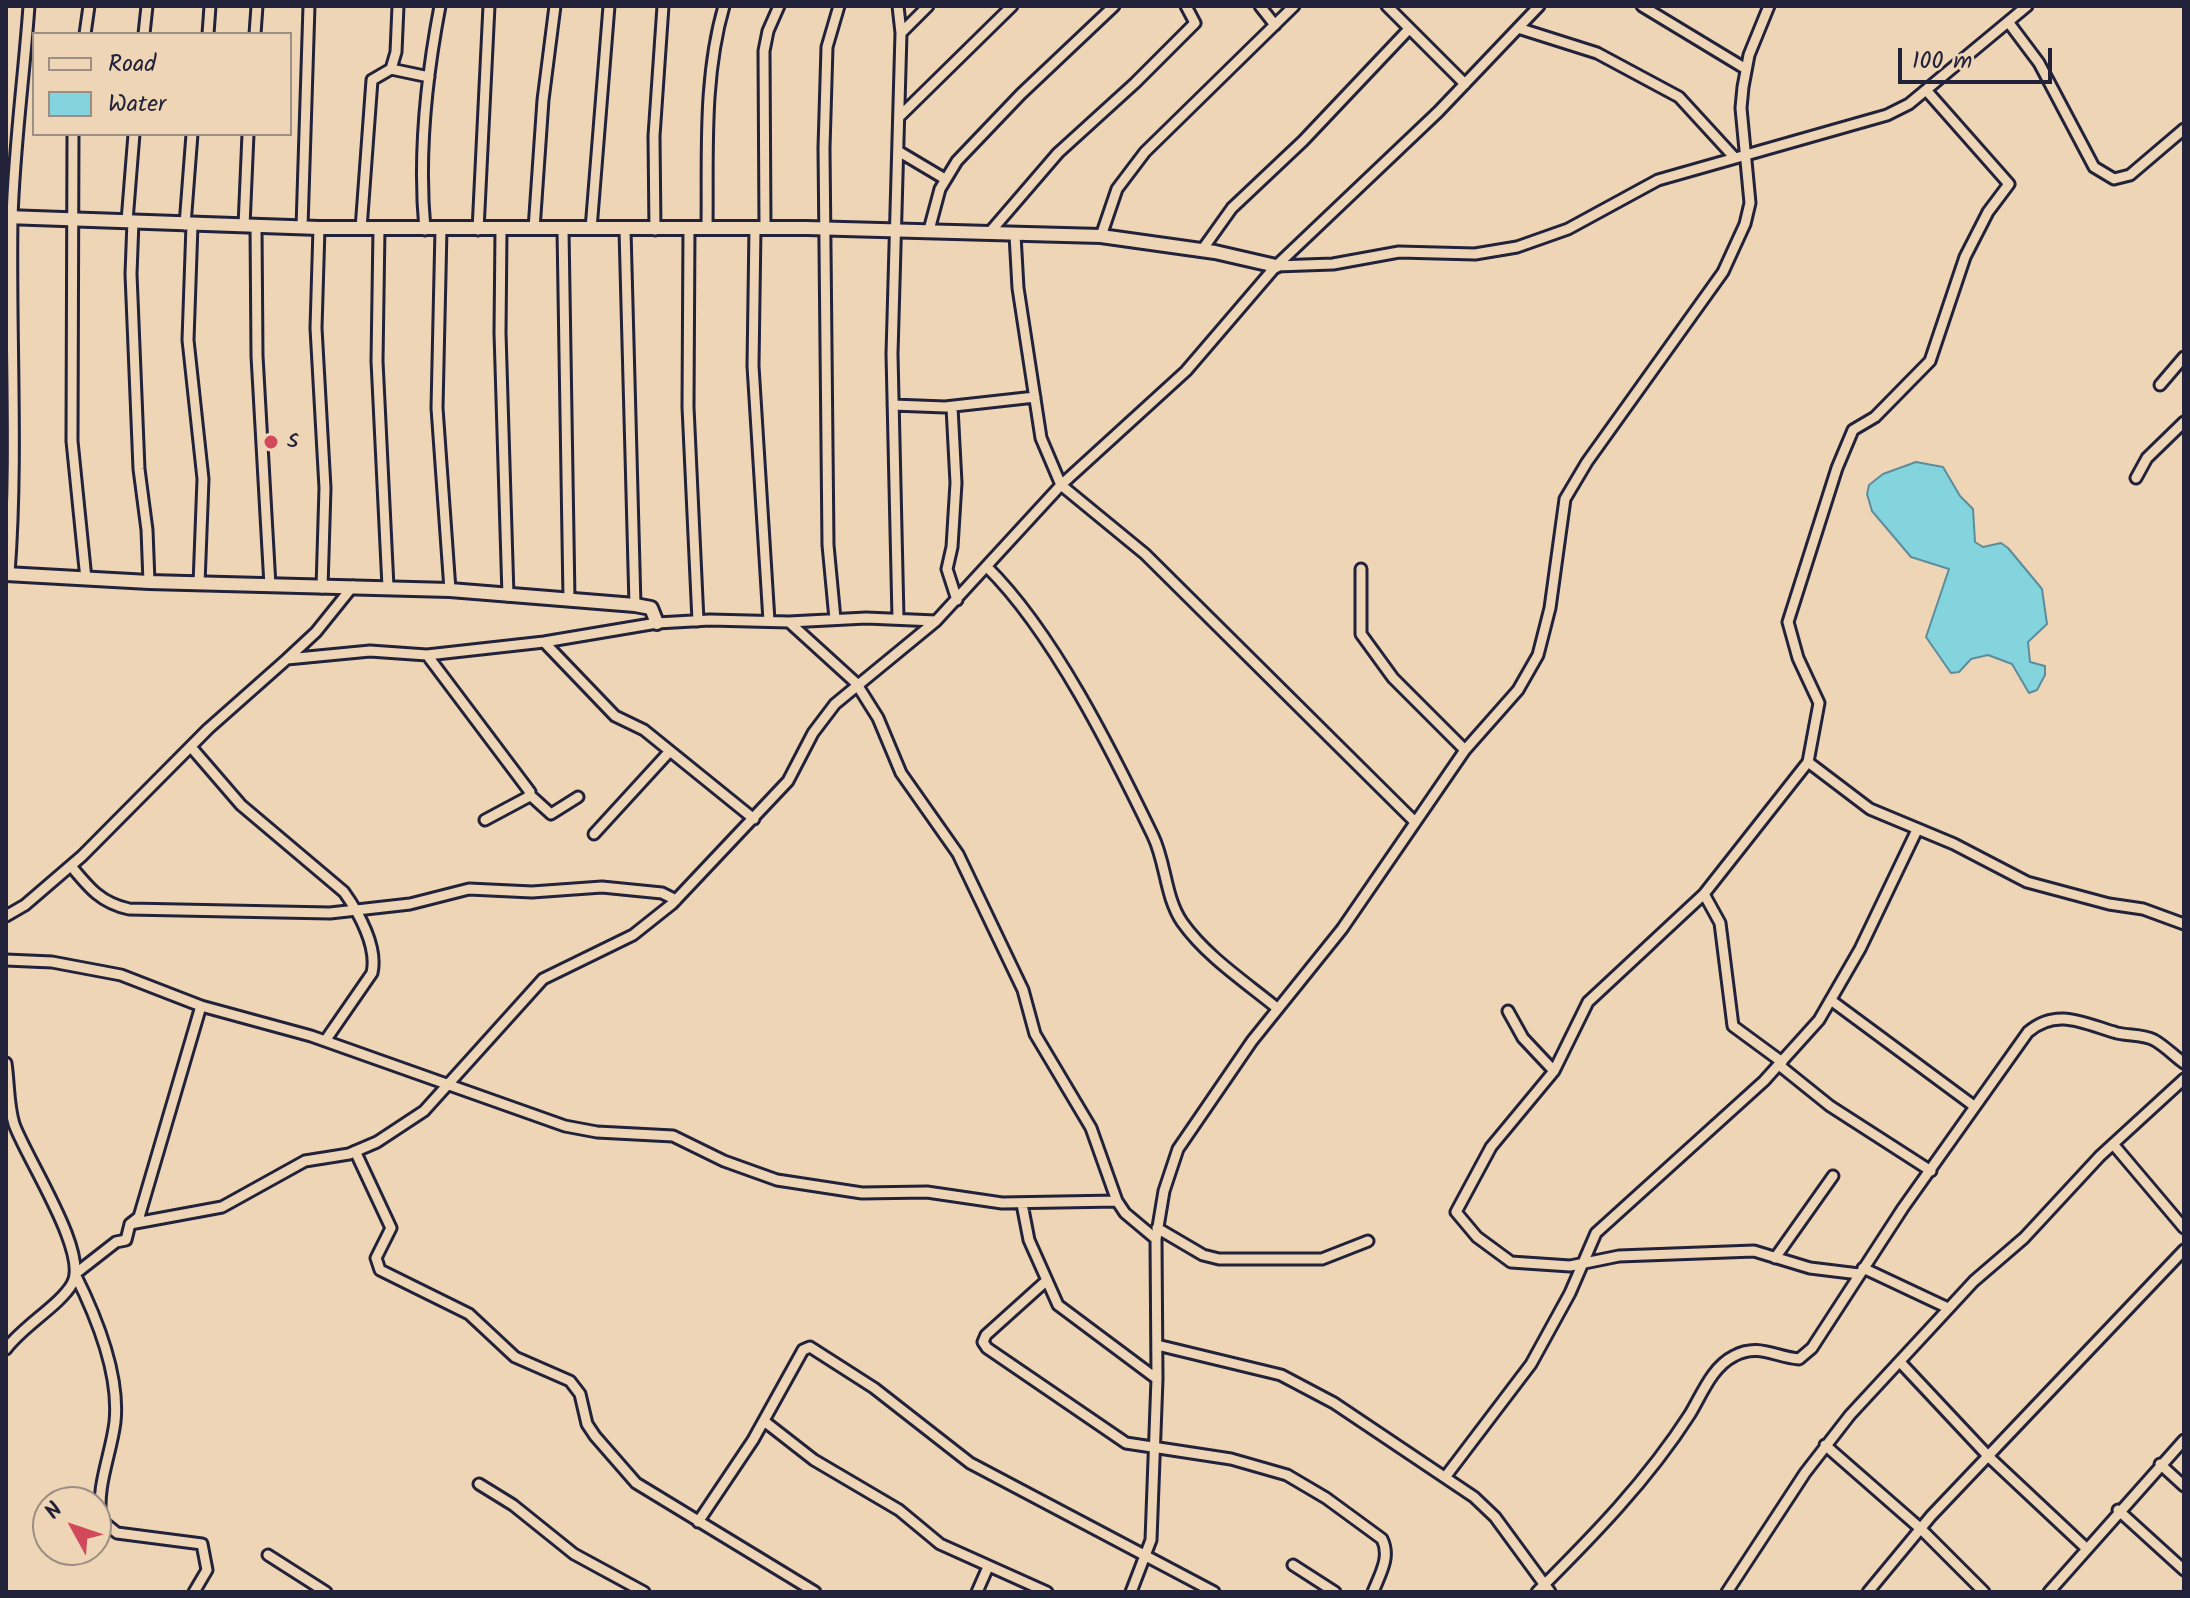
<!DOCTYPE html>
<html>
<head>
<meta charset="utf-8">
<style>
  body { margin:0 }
  #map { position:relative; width:2190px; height:1598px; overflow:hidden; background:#eed5b6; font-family:Kalam,sans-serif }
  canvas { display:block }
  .frame { position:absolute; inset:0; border:8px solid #22223b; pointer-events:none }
  .legend { position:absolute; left:32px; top:32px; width:260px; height:104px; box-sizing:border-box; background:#eed5b6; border:2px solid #9c8d85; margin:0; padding:10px 14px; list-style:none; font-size:24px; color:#22223b }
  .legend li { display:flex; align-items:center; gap:16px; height:40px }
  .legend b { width:40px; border:2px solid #9c8d85 }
  .north { position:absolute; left:32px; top:1486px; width:80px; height:80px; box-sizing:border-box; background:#eed5b6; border:2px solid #9c8d85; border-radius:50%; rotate:310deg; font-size:22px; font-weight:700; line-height:32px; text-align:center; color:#22223b }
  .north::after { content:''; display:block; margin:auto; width:28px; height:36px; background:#d1495b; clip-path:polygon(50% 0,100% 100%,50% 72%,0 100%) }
  .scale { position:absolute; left:1898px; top:48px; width:154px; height:36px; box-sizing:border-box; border:4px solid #22223b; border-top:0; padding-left:10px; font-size:24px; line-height:28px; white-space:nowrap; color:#22223b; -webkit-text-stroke:6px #eed5b6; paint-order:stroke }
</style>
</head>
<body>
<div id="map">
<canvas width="2190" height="1598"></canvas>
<div class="frame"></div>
<ul class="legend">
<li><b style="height:10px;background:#eed5b6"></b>Road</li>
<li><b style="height:22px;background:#84d4de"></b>Water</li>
</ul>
<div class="north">N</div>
<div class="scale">100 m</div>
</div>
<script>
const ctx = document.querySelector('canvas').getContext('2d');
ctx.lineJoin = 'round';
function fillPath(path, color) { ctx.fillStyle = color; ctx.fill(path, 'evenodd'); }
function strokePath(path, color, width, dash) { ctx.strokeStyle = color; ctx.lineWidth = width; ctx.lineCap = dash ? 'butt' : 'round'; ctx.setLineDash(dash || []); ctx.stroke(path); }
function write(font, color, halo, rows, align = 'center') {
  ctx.font = font + ' Kalam,sans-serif'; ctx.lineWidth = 6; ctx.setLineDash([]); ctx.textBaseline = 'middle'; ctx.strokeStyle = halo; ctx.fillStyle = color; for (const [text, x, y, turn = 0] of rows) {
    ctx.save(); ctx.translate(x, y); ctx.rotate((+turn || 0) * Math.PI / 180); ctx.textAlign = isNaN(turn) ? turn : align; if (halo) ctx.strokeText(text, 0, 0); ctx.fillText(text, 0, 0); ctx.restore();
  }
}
const water = new Path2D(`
  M 1916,462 L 1943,467 L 1960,496 L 1973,509 L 1975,542 L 1983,547 L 2001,543 L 2008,548 L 2042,589 L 2047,624 L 2028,642 L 2030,662 L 2045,666 L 2045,675 L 2037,690 L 2029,693 L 2012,664 L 1988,655 L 1971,659 L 1959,672 L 1951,673 L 1926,637 L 1949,569 L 1911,557 L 1872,511 L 1867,494 L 1869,485 L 1883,474 Z`);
const minor = new Path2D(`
  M 1260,6 L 1275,25
  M 1387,6 L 1465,84
  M 1642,6 L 1746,69
  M 2009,23 L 2039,63 L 2094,167 L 2114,179 L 2130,175 L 2184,129
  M 1518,28 L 1597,53 L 1679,97 L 1734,157
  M 901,33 L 928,6
  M 85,34 L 89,6
  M 144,34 L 147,6
  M 208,34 L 210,6
  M 255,34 L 257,6
  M 391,69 L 396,52 L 398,6
  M 899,117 L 1012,6
  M 73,134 L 72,441 L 86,579
  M 898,151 L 945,179
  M 127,221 L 134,134
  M 133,221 L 131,274 L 139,469 L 147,530 L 149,582
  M 185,225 L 192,134
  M 192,225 L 188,340 L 203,479 L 199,584
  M 244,226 L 248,134
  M 256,226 L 257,356 L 270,586
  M 302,227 L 309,6
  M 319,228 L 316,328 L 325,488 L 322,588
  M 689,228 L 688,407 L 698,621
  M 707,228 C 708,155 703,78 724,6
  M 755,228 L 753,366 L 769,621
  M 765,228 L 764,51 L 768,31 L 779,6
  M 361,229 L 372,80 L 391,69 L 429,77
  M 379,229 L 377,361 L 388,587
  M 441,229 L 437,408 L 450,590
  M 534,229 L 543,100 L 555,6
  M 591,229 L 609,6
  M 425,230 C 418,156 426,79 440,6
  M 478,230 L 489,6
  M 501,230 L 500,333 L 508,596
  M 563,230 L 569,599
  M 625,230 L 635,605
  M 655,230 L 654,136 L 663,6
  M 929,230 L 940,189 L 957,161 L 1021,94 L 1114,6
  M 990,232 L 1058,153 L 1135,83 L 1195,23 L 1186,6
  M 1015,235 L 1018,288 L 1041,438 L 1061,485 L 1145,554 L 1414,821
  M 1101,236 L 1117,189 L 1145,152 L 1294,6
  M 1202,250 L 1232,208 L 1303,141 L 1409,29
  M 1276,266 L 1333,264 L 1399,252 L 1475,254 L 1517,247 L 1568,229 L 1658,180 L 1887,115 L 1909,104 L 2027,6
  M 2160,385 L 2184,357
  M 893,405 L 945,407 L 1035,397
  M 952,407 L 956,483 L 952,547 L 947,569 L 957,600
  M 2136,478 L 2147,458 L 2184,422
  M 987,567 C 1053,632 1112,751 1153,836 C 1166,863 1165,897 1182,922 C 1206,956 1244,981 1277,1008
  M 1361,569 L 1361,634 L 1393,678 L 1465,750
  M 9,574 C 18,456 10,338 12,219 C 14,148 24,77 29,6
  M 898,618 L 892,354 L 901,33 L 898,6
  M 835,619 L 828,545 L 824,148 L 827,47 L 839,6
  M 789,622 L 866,618 L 936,621
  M 544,642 L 615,716 L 644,730 L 754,819
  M 427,655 L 530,792 L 528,797 L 485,820
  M 287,659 L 316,632 L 353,586
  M 191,747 L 241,805 L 344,892 C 359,913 378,947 372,973 L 325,1041
  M 1808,762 L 1870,809 L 1954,844 L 2027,882 L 2109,904 L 2143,909 L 2184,924
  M 530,795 L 551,814 L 578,797
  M 594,834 L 670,751
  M 71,866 C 89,888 101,903 129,909 L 330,913 L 410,904 L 469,889 L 532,892 L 602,887 L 662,893 L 676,900
  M 1704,894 L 1720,923 L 1733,1026 L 1782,1062
  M 6,916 L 25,905 L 82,856 L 208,729 L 287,659 L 370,651 L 427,655 L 544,642 L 657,623 L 710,620 L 789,622 L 856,683 L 878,718 L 901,773 L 958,854 L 1023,990 L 1035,1034 L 1091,1128 L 1117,1201 L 1125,1213 L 1156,1239
  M 6,960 L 52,962 L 121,975 L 201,1006 L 311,1036 L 565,1126 L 597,1132 L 673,1136 L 724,1161 L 777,1180 L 862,1193 L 927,1192 L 1002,1203 L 1117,1201
  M 1832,1001 L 1974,1106
  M 1508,1011 L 1523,1038 L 1554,1071
  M 6,1063 C 9,1083 8,1105 14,1124 C 26,1158 90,1254 72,1284 C 60,1305 23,1326 6,1349
  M 1779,1065 L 1830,1106 L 1931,1171
  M 2113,1144 L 2184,1228
  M 355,1151 L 391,1228 L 376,1258 L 380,1270 L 469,1314 L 515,1357 L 570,1381 L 580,1394 L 587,1424 L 595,1436 L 636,1483 L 815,1592
  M 1022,1204 L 1029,1240 L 1058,1305 L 1157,1379
  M 130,1224 L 222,1207 L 305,1161 L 349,1154 L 377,1142 L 424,1111 L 543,979 L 633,935 L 672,904 L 788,781 L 813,733 L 835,704 L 936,621 L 1061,485 L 1186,371 L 1276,266 L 1438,112 L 1539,6
  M 1157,1228 L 1203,1255 L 1219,1259 L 1322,1259 L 1368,1241
  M 1775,1258 L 1833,1176
  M 1863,1268 L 1948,1308
  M 75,1274 C 96,1316 120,1374 115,1422 C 111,1455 96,1486 101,1520 L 117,1533 L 202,1544 L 207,1570 L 194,1592
  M 75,1274 L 116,1242 L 126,1240 L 130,1224 L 139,1217 L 201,1006
  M 1859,1274 L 1810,1268 L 1754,1251 L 1619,1256 L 1570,1266 L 1511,1262 L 1477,1237 L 1456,1212 L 1491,1147 L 1554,1071 L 1588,1002 L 1704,894 L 1808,762 L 1819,703 L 1798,658 L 1788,622 L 1837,468 L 1853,430 L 1875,417 L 1930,361 L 1965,257 L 1988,212 L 2009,184 L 1926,90
  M 1046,1281 L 986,1335 L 983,1342 L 987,1348 L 1126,1443 L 1231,1459 L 1287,1475 L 1326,1498 L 1382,1539 C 1391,1557 1380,1574 1373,1592
  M 1157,1345 L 1281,1375 L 1334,1403 L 1474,1497 L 1495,1517 L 1550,1592
  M 1900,1362 L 1989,1457 L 2086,1548
  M 764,1421 L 814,1460 L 899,1510 L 940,1544 L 1047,1592
  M 1825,1445 L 1921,1529 L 1984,1592
  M 2160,1464 L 2184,1486
  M 1446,1476 L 1531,1364 L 1570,1293 L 1596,1233 L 1764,1081 L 1819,1020 L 1860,949 L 1917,830
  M 479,1484 L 513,1505 L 574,1554 L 644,1592
  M 2118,1510 L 2184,1570
  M 698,1522 L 753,1440 L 803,1350 L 810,1347 L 874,1388 L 970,1463 L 1214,1592
  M 268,1555 L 326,1592
  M 1293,1565 L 1335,1592
  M 977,1592 L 988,1567
  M 1131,1592 L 1151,1540 L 1157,1379 L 1156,1239 L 1164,1191 L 1178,1149 L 1252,1041 L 1342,929 L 1465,750 L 1518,690 L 1538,655 L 1550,608 L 1565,499 L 1587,462 L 1723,272 L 1745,224 L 1750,203 L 1741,108 L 1743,87 L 1749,55 L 1769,6
  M 1537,1592 C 1593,1536 1647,1481 1690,1414 C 1702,1394 1712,1367 1734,1356 C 1758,1343 1775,1357 1799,1359 L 1812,1348 L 1903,1208 L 2028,1032 C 2057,1007 2085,1024 2117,1033 C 2130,1036 2142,1034 2154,1040 C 2165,1046 2174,1056 2184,1063
  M 1727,1592 L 1805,1473 L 1850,1415 L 1974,1281 L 2024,1238 L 2100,1156 L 2184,1079
  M 1868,1592 L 1931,1516 L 2184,1250
  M 2049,1592 L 2184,1440`);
const tertiary = new Path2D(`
  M 6,217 L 319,228 L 807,228 L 1101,236 L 1215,252 L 1276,266
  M 6,574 L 149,582 L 450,590 L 635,605 L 651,608 L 657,623`);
const markers = [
  [271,442,8,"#d1495b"]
];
const poiNames = [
  ["s",287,442]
];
fillPath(water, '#84d4de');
strokePath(water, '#5d8d9d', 2);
strokePath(minor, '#22223b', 15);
strokePath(tertiary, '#22223b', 18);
strokePath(minor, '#eed5b6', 9);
strokePath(tertiary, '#eed5b6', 12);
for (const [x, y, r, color] of markers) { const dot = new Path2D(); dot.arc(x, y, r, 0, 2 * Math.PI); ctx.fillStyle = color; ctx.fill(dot); strokePath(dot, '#eed5b6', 3); }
write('28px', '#22223b', '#eed5b6', poiNames, 'left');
</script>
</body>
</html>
